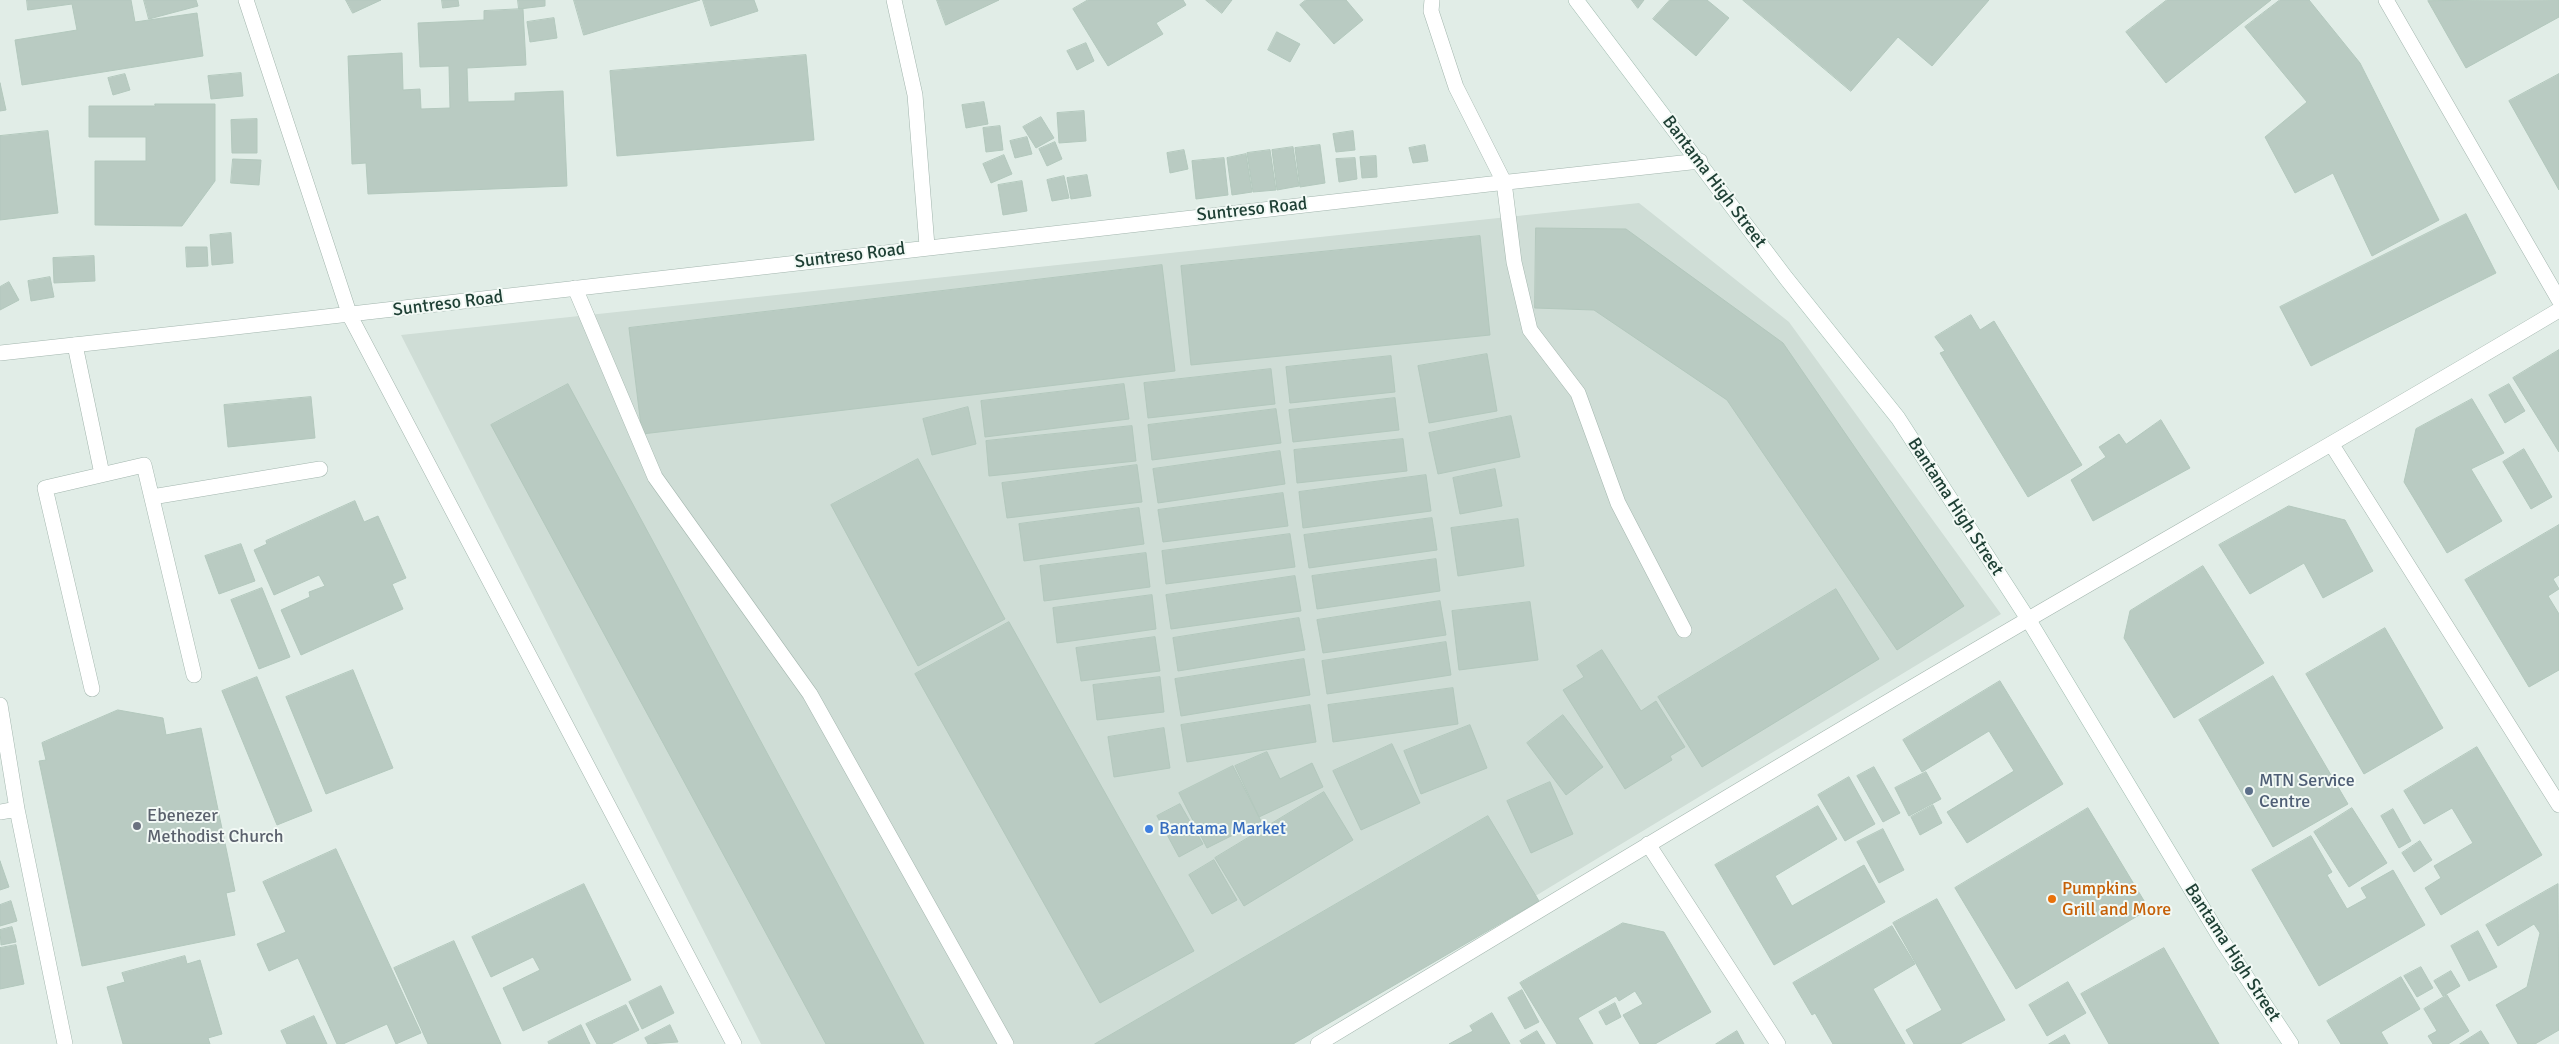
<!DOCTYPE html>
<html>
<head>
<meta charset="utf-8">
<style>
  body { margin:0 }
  canvas { display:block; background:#e1ede7 }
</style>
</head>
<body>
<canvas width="2559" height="1044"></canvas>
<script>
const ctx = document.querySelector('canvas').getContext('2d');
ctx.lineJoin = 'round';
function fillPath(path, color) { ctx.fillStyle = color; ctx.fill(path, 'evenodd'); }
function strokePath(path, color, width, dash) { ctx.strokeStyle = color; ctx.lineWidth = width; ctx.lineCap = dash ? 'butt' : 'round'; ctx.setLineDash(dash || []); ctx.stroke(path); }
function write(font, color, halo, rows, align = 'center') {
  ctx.font = font + ' Signika,sans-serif'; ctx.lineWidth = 4; ctx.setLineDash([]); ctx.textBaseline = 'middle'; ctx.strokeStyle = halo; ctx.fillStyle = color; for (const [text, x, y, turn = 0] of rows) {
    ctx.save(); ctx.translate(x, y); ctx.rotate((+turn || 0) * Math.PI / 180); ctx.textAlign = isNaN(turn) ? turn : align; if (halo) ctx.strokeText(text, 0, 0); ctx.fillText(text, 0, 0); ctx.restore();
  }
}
const built = new Path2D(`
  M 1639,203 L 1789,322 L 2001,614 L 1291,1044 L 761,1044 L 401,335 Z`);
const building = new Path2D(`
  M 27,0 L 131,0 L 135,22 L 197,13 L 203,56 L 22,85 L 15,40 L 77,30 L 72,4 L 28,10 Z
  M 144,0 L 196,0 L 198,6 L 149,19 Z
  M 346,0 L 381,0 L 353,13 Z
  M 442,0 L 458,0 L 459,6 L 443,8 Z
  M 518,0 L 545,0 L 545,6 L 519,9 Z
  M 574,0 L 700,0 L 584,35 Z
  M 703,0 L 754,0 L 758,11 L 711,26 Z
  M 937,0 L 999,0 L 946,25 Z
  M 1088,0 L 1183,0 L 1186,5 L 1156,23 L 1163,34 L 1108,66 L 1073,9 Z
  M 1206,0 L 1232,0 L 1222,13 Z
  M 1306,0 L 1346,0 L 1363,20 L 1334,44 L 1300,5 Z
  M 1632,0 L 1644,0 L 1638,8 Z
  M 1670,0 L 1707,0 L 1729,18 L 1696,56 L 1653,19 Z
  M 1743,0 L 1989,0 L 1932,66 L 1898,37 L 1851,91 Z
  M 2167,0 L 2271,0 L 2166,83 L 2126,32 Z
  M 2280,0 L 2309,0 L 2360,63 L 2439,220 L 2372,256 L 2333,173 L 2295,193 L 2265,137 L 2307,102 L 2245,27 Z
  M 2559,0 L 2559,17 L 2466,68 L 2428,1 Z
  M 523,9 L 526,65 L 467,68 L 468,102 L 515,101 L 515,93 L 563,91 L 567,186 L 368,194 L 366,163 L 352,164 L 348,56 L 402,53 L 403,90 L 420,89 L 421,109 L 450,108 L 449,66 L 420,67 L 418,23 L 484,20 L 484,11 Z
  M 554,18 L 557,38 L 530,42 L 527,22 Z
  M 1277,32 L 1300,44 L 1290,62 L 1268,50 Z
  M 1086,43 L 1094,61 L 1077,70 L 1067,51 Z
  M 806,55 L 814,140 L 617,156 L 610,71 Z
  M 241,73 L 243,96 L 211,99 L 208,76 Z
  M 125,74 L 130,90 L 113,95 L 108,78 Z
  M 2559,74 L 2559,190 L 2509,101 Z
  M 0,83 L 6,110 L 0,111 Z
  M 984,102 L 988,124 L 966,128 L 962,105 Z
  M 155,104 L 215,104 L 215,181 L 182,226 L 95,225 L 95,161 L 146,161 L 146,137 L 89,137 L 89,106 L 155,106 Z
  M 1084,111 L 1086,141 L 1059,143 L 1057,113 Z
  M 1041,117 L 1054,138 L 1036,148 L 1023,127 Z
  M 257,119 L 257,153 L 232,153 L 231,120 Z
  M 1000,126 L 1003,150 L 986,152 L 983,128 Z
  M 48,131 L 58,213 L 0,220 L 0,136 Z
  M 1353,131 L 1355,150 L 1336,152 L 1333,134 Z
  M 1027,137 L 1032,154 L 1015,158 L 1010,141 Z
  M 1055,142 L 1062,159 L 1047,166 L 1039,149 Z
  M 1320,145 L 1325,183 L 1300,187 L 1295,148 Z
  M 1425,145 L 1428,161 L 1413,163 L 1409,148 Z
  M 1293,147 L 1299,186 L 1277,190 L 1272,150 Z
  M 1184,150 L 1188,169 L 1170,173 L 1167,153 Z
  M 1270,150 L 1276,190 L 1253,192 L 1247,153 Z
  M 1246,154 L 1252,192 L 1232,195 L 1227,158 Z
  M 1004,155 L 1012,174 L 991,183 L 983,164 Z
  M 1376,156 L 1377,177 L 1362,178 L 1360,157 Z
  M 1224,158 L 1228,195 L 1196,199 L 1192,161 Z
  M 1355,158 L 1357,179 L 1339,182 L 1336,159 Z
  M 233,159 L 261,160 L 259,185 L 231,183 Z
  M 1087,175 L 1091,196 L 1071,199 L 1067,178 Z
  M 1064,176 L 1069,198 L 1052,201 L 1047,180 Z
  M 1022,181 L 1027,211 L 1003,215 L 998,185 Z
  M 2466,214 L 2496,273 L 2311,366 L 2280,307 Z
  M 1536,228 L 1626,229 L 1783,343 L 1964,606 L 1897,650 L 1727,400 L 1594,310 L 1535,308 Z
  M 231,233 L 233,263 L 212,265 L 210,235 Z
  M 1480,236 L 1490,335 L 1191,365 L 1181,266 Z
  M 186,247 L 207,247 L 208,266 L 187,267 Z
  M 94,256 L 95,281 L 54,283 L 53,258 Z
  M 1162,265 L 1175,371 L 642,434 L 629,328 Z
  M 50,277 L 54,297 L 31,301 L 28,281 Z
  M 9,282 L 19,300 L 0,310 L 0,287 Z
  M 1971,315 L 1980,330 L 1994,321 L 2082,465 L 2028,497 L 1940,353 L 1945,351 L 1935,337 Z
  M 2559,350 L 2559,452 L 2513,378 Z
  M 1487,354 L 1497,411 L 1429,423 L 1418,366 Z
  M 1391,356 L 1395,392 L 1290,403 L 1286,367 Z
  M 1271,369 L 1275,404 L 1148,418 L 1144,383 Z
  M 568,384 L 924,1044 L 826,1044 L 491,425 Z
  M 1124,384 L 1129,419 L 985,437 L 981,401 Z
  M 2509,384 L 2525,411 L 2505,423 L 2489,395 Z
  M 311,397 L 315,438 L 228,447 L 224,405 Z
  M 1395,398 L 1399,430 L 1293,442 L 1289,410 Z
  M 2472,399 L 2504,453 L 2471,469 L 2502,521 L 2447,553 L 2404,482 L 2416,429 Z
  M 968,407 L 976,444 L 932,455 L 923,419 Z
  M 1276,409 L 1281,443 L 1152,460 L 1148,425 Z
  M 1511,416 L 1520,457 L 1438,474 L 1429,433 Z
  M 2161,420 L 2190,468 L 2093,521 L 2071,480 L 2106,457 L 2099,447 L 2119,434 L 2126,444 Z
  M 1132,426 L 1136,461 L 989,476 L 986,441 Z
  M 1403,439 L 1407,471 L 1297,483 L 1294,450 Z
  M 2524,449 L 2552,497 L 2531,509 L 2503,462 Z
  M 1280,451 L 1285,484 L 1158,503 L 1153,469 Z
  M 918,459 L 1005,619 L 918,666 L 831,505 Z
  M 1137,465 L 1142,502 L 1007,518 L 1002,483 Z
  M 1495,469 L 1502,506 L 1460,514 L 1453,478 Z
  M 1426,475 L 1431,511 L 1303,528 L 1299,492 Z
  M 1283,493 L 1288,526 L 1163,542 L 1158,510 Z
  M 355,501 L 364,522 L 378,516 L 406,578 L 392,584 L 403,609 L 301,655 L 281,610 L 310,597 L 309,592 L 325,586 L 319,575 L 274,595 L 254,550 L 267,544 L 266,541 Z
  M 2289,506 L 2345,520 L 2373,571 L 2323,598 L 2304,563 L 2250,594 L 2219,545 Z
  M 1139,508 L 1144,544 L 1024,561 L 1019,524 Z
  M 1432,518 L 1437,550 L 1309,568 L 1304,535 Z
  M 1518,519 L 1524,566 L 1458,576 L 1451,528 Z
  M 2559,525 L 2559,575 L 2553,579 L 2559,589 L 2548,596 L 2559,614 L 2559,670 L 2529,687 L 2465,580 Z
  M 1290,534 L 1295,567 L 1166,584 L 1162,551 Z
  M 241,544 L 255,581 L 219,594 L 205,556 Z
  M 1146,553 L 1150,587 L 1044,601 L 1040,566 Z
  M 1436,559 L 1440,591 L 1317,609 L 1312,576 Z
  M 2203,566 L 2264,663 L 2174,718 L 2124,638 L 2130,611 Z
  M 1295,576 L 1301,611 L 1171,629 L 1166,595 Z
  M 262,588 L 290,657 L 259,669 L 231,600 Z
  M 1836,589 L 1879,659 L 1702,767 L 1658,697 Z
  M 1152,595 L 1156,629 L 1057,643 L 1053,608 Z
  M 1440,601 L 1446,635 L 1323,653 L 1317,620 Z
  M 1530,602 L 1538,660 L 1459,670 L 1452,611 Z
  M 1299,618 L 1305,650 L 1178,671 L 1173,638 Z
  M 1009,622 L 1194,951 L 1100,1003 L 915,674 Z
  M 2385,628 L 2443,728 L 2364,774 L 2306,674 Z
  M 1155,637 L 1160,671 L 1081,681 L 1076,648 Z
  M 1446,642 L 1451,675 L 1327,694 L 1322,661 Z
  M 1602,650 L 1641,711 L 1656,701 L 1685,747 L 1670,756 L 1672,760 L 1625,789 L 1563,690 L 1584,677 L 1577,666 Z
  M 1304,659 L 1310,695 L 1181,716 L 1175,679 Z
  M 353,670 L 393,768 L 326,794 L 286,697 Z
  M 2273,676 L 2348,804 L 2273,847 L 2199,720 Z
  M 257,677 L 312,811 L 277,825 L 222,691 Z
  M 1160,677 L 1164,712 L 1097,720 L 1093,685 Z
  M 2000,681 L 2063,784 L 1967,843 L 1947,812 L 2014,771 L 1989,731 L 1922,772 L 1903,740 Z
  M 1453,688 L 1458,724 L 1333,742 L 1328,705 Z
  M 1310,705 L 1316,742 L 1187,762 L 1181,725 Z
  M 118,710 L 163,718 L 166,735 L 201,728 L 235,891 L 226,893 L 235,935 L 82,966 L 39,761 L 46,760 L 42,743 Z
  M 1563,715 L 1603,767 L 1566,795 L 1527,743 Z
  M 1470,725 L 1487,768 L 1421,794 L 1404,751 Z
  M 1164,728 L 1170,768 L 1114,777 L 1108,737 Z
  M 1392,744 L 1420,803 L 1361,830 L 1333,771 Z
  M 2477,747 L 2542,855 L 2441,915 L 2425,888 L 2441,878 L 2434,866 L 2473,843 L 2452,808 L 2424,824 L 2404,791 Z
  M 1267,752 L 1280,779 L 1312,763 L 1323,787 L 1259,817 L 1235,766 Z
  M 1233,766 L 1261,821 L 1207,848 L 1179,793 Z
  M 1874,767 L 1900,813 L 1883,822 L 1857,776 Z
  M 1926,772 L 1941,799 L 1909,816 L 1895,788 Z
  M 1849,777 L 1875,824 L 1845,841 L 1818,795 Z
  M 1550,782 L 1573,834 L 1531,853 L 1507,801 Z
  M 1324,792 L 1353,840 L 1244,906 L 1215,858 Z
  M 1180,804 L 1203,844 L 1179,857 L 1157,816 Z
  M 1933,805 L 1942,823 L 1920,835 L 1911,817 Z
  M 1818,806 L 1837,839 L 1775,876 L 1792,906 L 1864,865 L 1885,902 L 1774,965 L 1715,865 Z
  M 2088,808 L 2149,909 L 2016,989 L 1955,888 Z
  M 2352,808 L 2387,863 L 2349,887 L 2314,832 Z
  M 2393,809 L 2411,841 L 2399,848 L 2381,816 Z
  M 1488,816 L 1539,901 L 1293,1044 L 1095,1044 Z
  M 1883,829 L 1904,870 L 1879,883 L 1857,842 Z
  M 2311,836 L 2332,872 L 2327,875 L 2347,909 L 2367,898 L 2361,888 L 2393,870 L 2425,925 L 2319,986 L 2252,870 Z
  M 2420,841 L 2432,860 L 2414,872 L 2402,853 Z
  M 336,849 L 421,1033 L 396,1044 L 387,1024 L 343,1044 L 337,1044 L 298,958 L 269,971 L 257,944 L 286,932 L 263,882 Z
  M 1214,860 L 1237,900 L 1212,914 L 1189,875 Z
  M 0,861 L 9,887 L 0,890 Z
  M 584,884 L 631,980 L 523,1031 L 503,988 L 540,970 L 533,957 L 491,977 L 472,937 Z
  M 2558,884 L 2559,1030 L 2535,1044 L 2518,1044 L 2496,1005 L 2527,987 L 2540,933 L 2534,924 L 2498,946 L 2486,925 Z
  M 1937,899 L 2005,1020 L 1960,1044 L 1914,1044 L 1906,1030 L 1942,1010 L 1893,923 Z
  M 11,901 L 17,921 L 0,926 L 0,905 Z
  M 1623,923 L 1664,932 L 1711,1012 L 1655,1044 L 1640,1044 L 1623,1015 L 1643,1004 L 1635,991 L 1619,1001 L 1616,996 L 1578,1018 L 1593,1044 L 1557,1044 L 1520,983 Z
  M 1892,926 L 1915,964 L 1873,989 L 1905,1044 L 1833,1044 L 1815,1013 L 1812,1015 L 1793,983 Z
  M 12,927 L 16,942 L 1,945 L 0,930 Z
  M 2478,931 L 2497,967 L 2469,981 L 2451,946 Z
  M 454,941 L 501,1044 L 428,1044 L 394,968 Z
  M 16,945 L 24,984 L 0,989 L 0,948 Z
  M 2164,948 L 2219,1044 L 2109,1044 L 2081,994 Z
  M 185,956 L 187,964 L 200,960 L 222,1034 L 208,1038 L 210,1044 L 123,1044 L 107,987 L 125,982 L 122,973 Z
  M 2421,967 L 2433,988 L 2417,997 L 2404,976 Z
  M 2451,971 L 2460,986 L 2443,996 L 2434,981 Z
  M 2401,977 L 2420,1009 L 2381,1032 L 2388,1044 L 2341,1044 L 2327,1021 Z
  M 2068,982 L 2086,1013 L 2047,1036 L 2029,1005 Z
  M 661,986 L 674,1013 L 642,1029 L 629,1002 Z
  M 1522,990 L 1539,1022 L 1525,1029 L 1508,998 Z
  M 2447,995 L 2469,1031 L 2448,1044 L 2433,1044 L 2428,1036 L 2437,1031 L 2424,1009 Z
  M 1615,1003 L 1621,1017 L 1606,1025 L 1599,1012 Z
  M 626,1005 L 639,1030 L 611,1044 L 597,1044 L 586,1024 Z
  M 1492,1013 L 1510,1044 L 1449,1044 L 1473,1031 L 1470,1026 Z
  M 314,1016 L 327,1044 L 287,1044 L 281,1031 Z
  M 581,1025 L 590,1044 L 549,1044 L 548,1042 Z
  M 670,1025 L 678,1042 L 648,1044 L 645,1038 Z
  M 1537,1031 L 1545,1044 L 1522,1044 L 1520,1041 Z
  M 1737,1031 L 1744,1044 L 1716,1044 Z
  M 2481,1031 L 2489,1044 L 2460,1044 Z
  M 2065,1035 L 2070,1044 L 2049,1044 Z`);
const lane = new Path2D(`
  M 1432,0 L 1431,11 L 1456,87 L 1504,182 L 1514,262 L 1530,330 L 1578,393 L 1618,503 L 1684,630
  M 575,288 L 655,477 L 810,694 L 1006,1044
  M 75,345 L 102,474
  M 152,497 L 320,469
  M 92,689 L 45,488 L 144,465 L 194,675`);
const street = new Path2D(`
  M 246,0 L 350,316 L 734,1044
  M 894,0 L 915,95 L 927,246
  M 2386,0 L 2559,300
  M 0,353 C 567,292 1133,222 1700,161
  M 2332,445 L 2559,805
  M 0,705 L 17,809 L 65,1044
  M 0,812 L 17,809
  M 1648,844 L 1778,1044
  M 1318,1044 C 1554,901 1789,759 2027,620 C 2204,517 2383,415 2559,310`);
const secondary = new Path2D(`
  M 1576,0 L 1786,278 L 1898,418 L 2028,619 L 2223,942 L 2291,1044`);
const markers = [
  [2249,791,5,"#5c6f8a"],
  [137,826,5,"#6b7280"],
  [1149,829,5,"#3f7fe0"],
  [2052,899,5,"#e8710a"]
];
const streetNames = [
  ["Bantama High Street",1714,182,53],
  ["Suntreso Road",1252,210,-6],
  ["Suntreso Road",850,256,-7],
  ["Suntreso Road",448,304,-7],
  ["Bantama High Street",1955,507,57],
  ["Bantama High Street",2232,953,57]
];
const serviceNames = [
  ["MTN Service",2259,781],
  ["Centre",2259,802]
];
const worshipNames = [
  ["Ebenezer",147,816],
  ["Methodist Church",147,837]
];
const shopNames = [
  ["Bantama Market",1159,829]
];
const foodNames = [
  ["Pumpkins",2062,889],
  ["Grill and More",2062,910]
];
fillPath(built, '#cfddd6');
fillPath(building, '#b9cbc2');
strokePath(building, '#b3c8bd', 1);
strokePath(lane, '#a3b6ae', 16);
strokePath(street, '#a3b6ae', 16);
strokePath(secondary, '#9ebaae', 16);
strokePath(lane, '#fff', 15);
strokePath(street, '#fff', 15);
strokePath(secondary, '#fff', 15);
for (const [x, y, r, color] of markers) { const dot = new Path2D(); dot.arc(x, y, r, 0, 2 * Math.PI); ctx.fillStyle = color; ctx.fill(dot); strokePath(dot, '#f2f9f5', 2); }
write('18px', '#1f4035', '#f2f9f5', streetNames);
write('18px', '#4e5e75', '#f2f9f5', serviceNames, 'left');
write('18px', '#5b616d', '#f2f9f5', worshipNames, 'left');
write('18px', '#366cbe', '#f2f9f5', shopNames, 'left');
write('18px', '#c56008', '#f2f9f5', foodNames, 'left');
</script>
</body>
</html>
